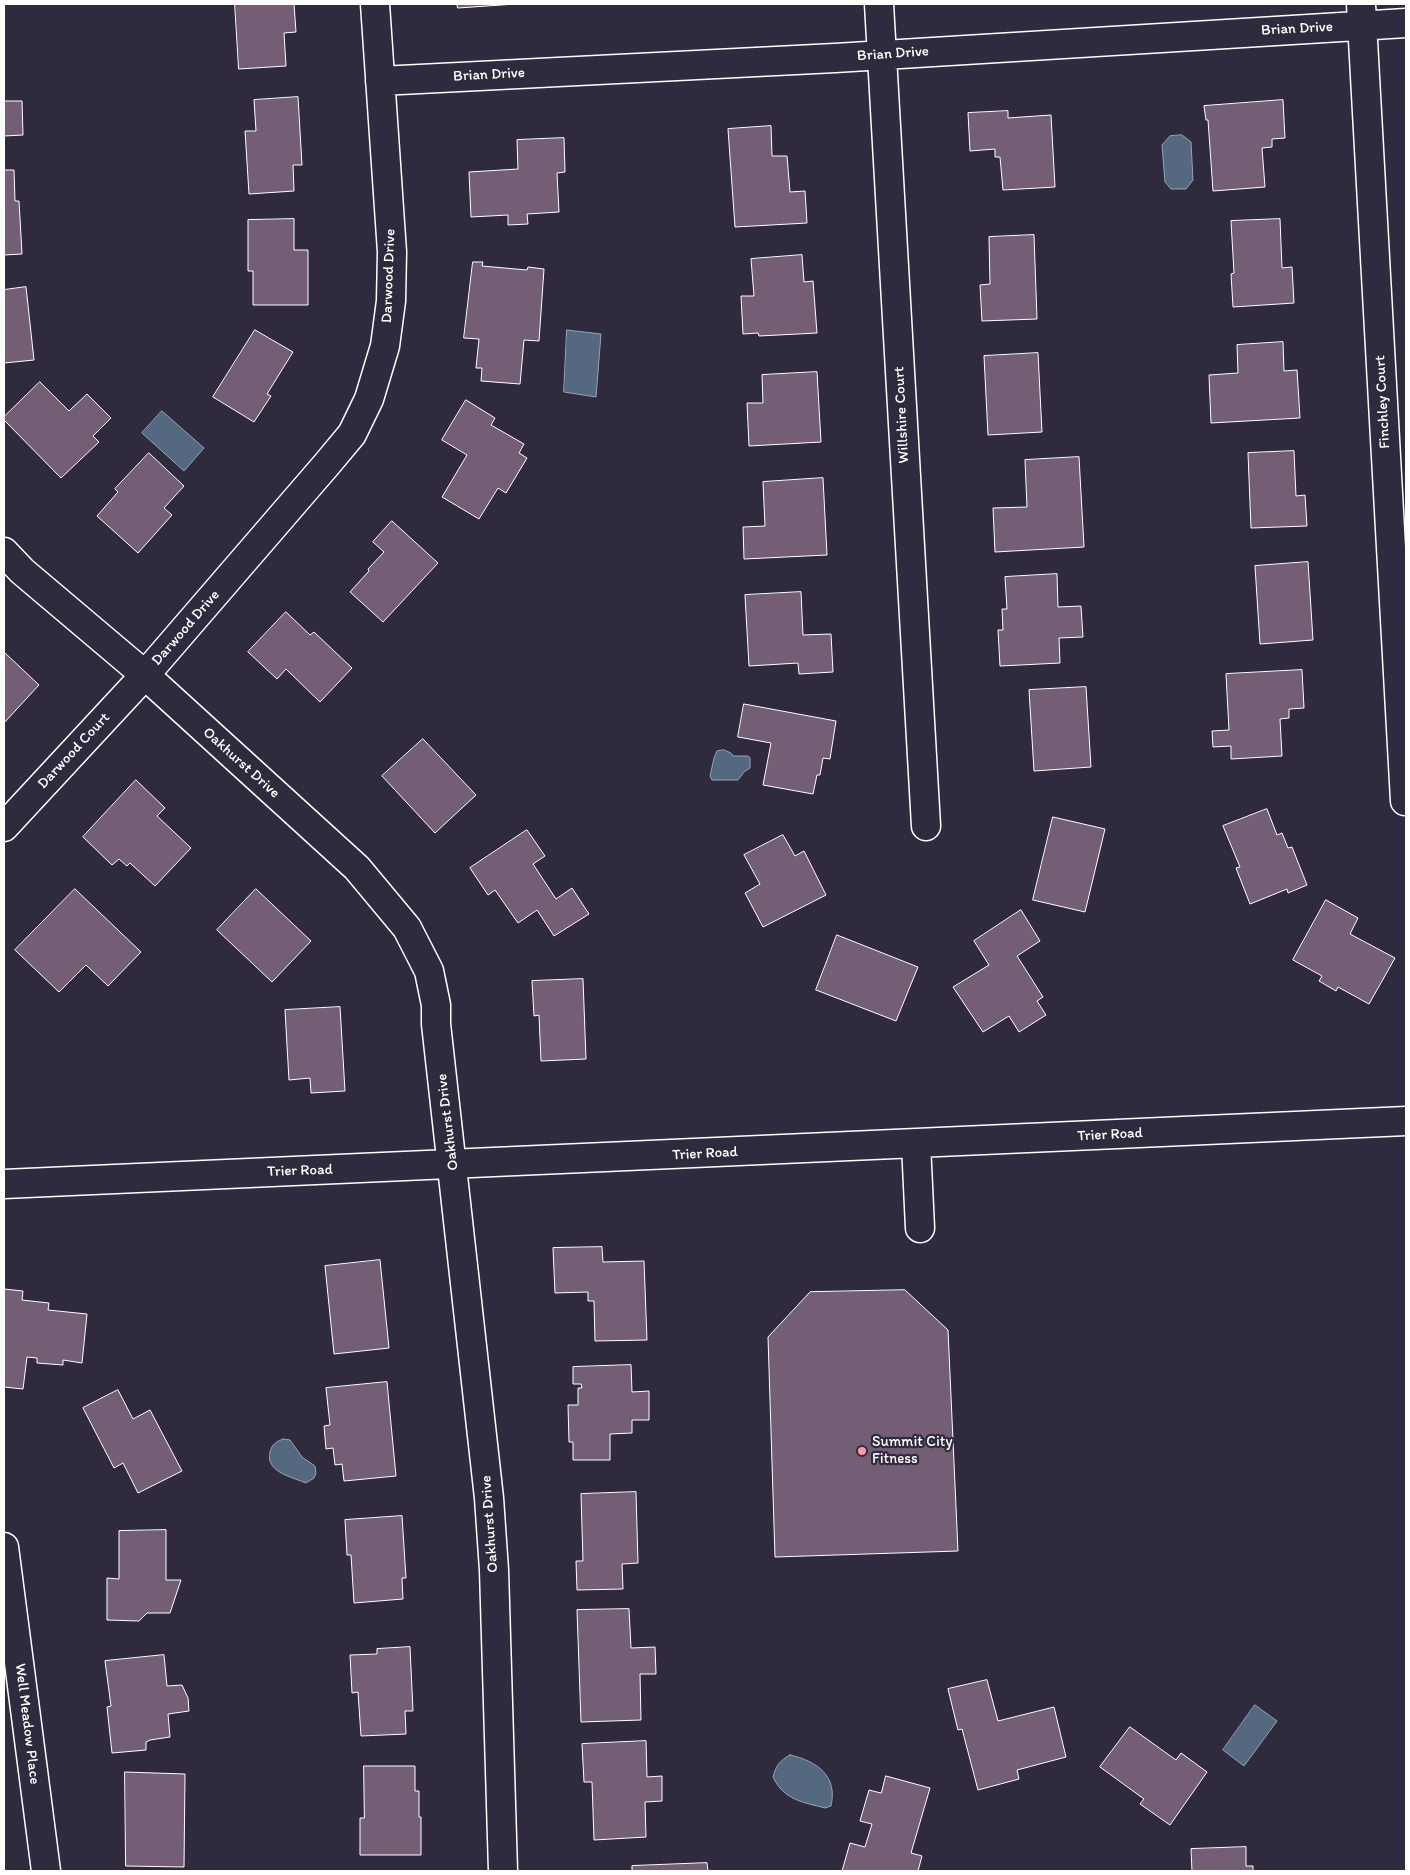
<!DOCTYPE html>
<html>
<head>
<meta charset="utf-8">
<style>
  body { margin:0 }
  #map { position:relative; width:1410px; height:1875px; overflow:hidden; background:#2f2a3d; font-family:Itim,sans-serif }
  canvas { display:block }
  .frame { position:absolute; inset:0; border:5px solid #fff; pointer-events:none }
</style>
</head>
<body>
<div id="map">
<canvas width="1410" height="1875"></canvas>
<div class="frame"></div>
</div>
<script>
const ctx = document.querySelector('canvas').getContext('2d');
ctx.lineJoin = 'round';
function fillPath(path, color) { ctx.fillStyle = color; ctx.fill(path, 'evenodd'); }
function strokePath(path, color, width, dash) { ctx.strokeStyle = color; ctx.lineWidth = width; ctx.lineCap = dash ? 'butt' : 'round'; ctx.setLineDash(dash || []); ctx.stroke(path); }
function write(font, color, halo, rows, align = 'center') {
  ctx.font = font + ' Itim,sans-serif'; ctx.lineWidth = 4.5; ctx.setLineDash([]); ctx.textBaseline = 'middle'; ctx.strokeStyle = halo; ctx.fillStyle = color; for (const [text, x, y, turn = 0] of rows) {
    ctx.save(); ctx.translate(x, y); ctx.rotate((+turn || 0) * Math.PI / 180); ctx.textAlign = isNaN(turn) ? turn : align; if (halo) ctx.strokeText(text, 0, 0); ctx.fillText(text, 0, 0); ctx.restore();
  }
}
const water = new Path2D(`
  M 1182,135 L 1191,142 L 1193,180 L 1186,189 L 1171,189 L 1165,182 L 1162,145 L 1170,136 Z
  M 567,330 L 601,334 L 596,397 L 564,392 Z
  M 162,411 L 204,448 L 184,471 L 142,433 Z
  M 724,750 L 731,753 L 733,756 L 748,756 L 750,758 L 750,768 L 744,772 L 738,780 L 712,780 L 710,776 L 714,758 L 717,751 Z
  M 283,1439 L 290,1440 L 302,1457 L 315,1466 L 316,1473 L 314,1478 L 306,1483 C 292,1477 265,1472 270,1452 C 272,1444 276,1442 283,1439 Z
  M 1255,1705 L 1277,1721 L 1244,1766 L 1223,1750 Z
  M 790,1755 C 817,1761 838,1776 831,1806 L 825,1808 C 802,1802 784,1800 773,1777 C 776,1766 779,1761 790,1755 Z`);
const building = new Path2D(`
  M 235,4 L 294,4 L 296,32 L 284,33 L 286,66 L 239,69 Z
  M 457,4 L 516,4 L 458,8 Z
  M 298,97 L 302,165 L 293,165 L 294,191 L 249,194 L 245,131 L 256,131 L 254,100 Z
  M 1283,100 L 1285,138 L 1272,139 L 1272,147 L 1262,148 L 1265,187 L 1213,191 L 1208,120 L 1206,120 L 1204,106 Z
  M 4,101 L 22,101 L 23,135 L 4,136 Z
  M 1008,111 L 1008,118 L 1051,115 L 1055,187 L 1003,190 L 1000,157 L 995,157 L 995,149 L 970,151 L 968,113 Z
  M 771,126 L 772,156 L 787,156 L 790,192 L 805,191 L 807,223 L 735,227 L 728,129 Z
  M 564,138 L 565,172 L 557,173 L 559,212 L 527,214 L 528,224 L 508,225 L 508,215 L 471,217 L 469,172 L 518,169 L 517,140 Z
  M 4,170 L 14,170 L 15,201 L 19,201 L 22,254 L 4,255 Z
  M 294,219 L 294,250 L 308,250 L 308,305 L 253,305 L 253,271 L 248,271 L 248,220 Z
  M 1280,219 L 1282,268 L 1292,267 L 1294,303 L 1233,307 L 1231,274 L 1234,273 L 1231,221 Z
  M 1034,235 L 1037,319 L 982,321 L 980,285 L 990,284 L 989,237 Z
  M 802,255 L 804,282 L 813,281 L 817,333 L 759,336 L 758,333 L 743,334 L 741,296 L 754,296 L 751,259 Z
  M 473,262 L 483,262 L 482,266 L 527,270 L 528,267 L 544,269 L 539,341 L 524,340 L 520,384 L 481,381 L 482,368 L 476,368 L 479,339 L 464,338 Z
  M 26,287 L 34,360 L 4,363 L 4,290 Z
  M 255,330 L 293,352 L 267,394 L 271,396 L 254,422 L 213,397 Z
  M 1283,342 L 1284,371 L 1297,370 L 1300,418 L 1211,423 L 1209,375 L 1238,373 L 1237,345 Z
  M 1038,353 L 1042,432 L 988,435 L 984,356 Z
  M 817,372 L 821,442 L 749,446 L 747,403 L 763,403 L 762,375 Z
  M 40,382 L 69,411 L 87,394 L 111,418 L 93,436 L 99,442 L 61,478 L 4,420 L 4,417 Z
  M 466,400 L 495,418 L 491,425 L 524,444 L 519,453 L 527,458 L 506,493 L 498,488 L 479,519 L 442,497 L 467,455 L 442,440 Z
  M 1294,451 L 1296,496 L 1305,495 L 1307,526 L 1251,528 L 1248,453 Z
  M 149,453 L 184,486 L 164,508 L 172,515 L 138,553 L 97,516 L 118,492 L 115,489 Z
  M 1079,457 L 1084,547 L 995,552 L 993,508 L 1027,507 L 1025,460 Z
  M 823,478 L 827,555 L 744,559 L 743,527 L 765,526 L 763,482 Z
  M 392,521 L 438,563 L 383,622 L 350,592 L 369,571 L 368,569 L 384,552 L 373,542 Z
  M 1308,562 L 1313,640 L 1260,644 L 1255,566 Z
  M 1057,574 L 1058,607 L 1081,606 L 1083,637 L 1059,638 L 1060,663 L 1000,666 L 998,630 L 1003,630 L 1002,609 L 1007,609 L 1005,577 Z
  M 801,592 L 803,635 L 831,634 L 833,672 L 799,674 L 798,663 L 749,666 L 745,595 Z
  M 286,612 L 310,635 L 314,632 L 352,668 L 320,702 L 286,669 L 277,679 L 248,652 Z
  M 4,652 L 39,685 L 4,723 Z
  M 1302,670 L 1304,708 L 1289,709 L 1289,718 L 1280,719 L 1282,756 L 1231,759 L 1231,746 L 1213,747 L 1212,731 L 1229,730 L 1226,674 Z
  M 1086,687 L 1091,767 L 1034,771 L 1029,690 Z
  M 744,704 L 836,721 L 830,759 L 823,758 L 820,775 L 817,775 L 813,794 L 763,785 L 771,743 L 738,737 Z
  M 423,739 L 476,795 L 435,833 L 382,776 Z
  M 136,780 L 165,808 L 157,816 L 191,848 L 155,886 L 130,863 L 127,866 L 119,859 L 112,865 L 83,837 Z
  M 1267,809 L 1277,835 L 1282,833 L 1288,848 L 1292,847 L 1307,885 L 1288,893 L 1287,889 L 1250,904 L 1236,868 L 1240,867 L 1223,826 Z
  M 1053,817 L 1105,829 L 1085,912 L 1033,900 Z
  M 527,830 L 545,856 L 533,864 L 556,899 L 572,888 L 589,914 L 554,936 L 537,910 L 518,923 L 495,890 L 488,895 L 470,868 Z
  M 783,835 L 795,856 L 804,851 L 826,895 L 763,927 L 745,893 L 760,884 L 744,855 Z
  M 75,889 L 141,952 L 108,986 L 86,965 L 59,992 L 15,950 Z
  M 256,889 L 311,941 L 272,982 L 217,930 Z
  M 1326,900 L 1358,918 L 1350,934 L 1395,958 L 1369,1004 L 1338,987 L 1336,991 L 1319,981 L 1322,976 L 1293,960 Z
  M 1021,910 L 1040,941 L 1017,956 L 1043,997 L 1037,1001 L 1046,1015 L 1019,1032 L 1009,1016 L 983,1032 L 953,987 L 989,965 L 974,941 Z
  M 837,935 L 918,967 L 896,1021 L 816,990 Z
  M 583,979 L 586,1059 L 541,1061 L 539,1015 L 534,1016 L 532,981 Z
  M 340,1007 L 345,1091 L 311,1093 L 310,1078 L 289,1080 L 285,1010 Z
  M 602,1247 L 603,1262 L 644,1261 L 647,1340 L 595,1341 L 594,1301 L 588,1301 L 588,1292 L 555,1293 L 553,1248 Z
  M 380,1260 L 389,1348 L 334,1354 L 325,1266 Z
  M 4,1289 L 23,1291 L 22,1300 L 49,1303 L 48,1310 L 87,1314 L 82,1363 L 63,1360 L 63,1365 L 37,1363 L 37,1358 L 27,1357 L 23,1389 L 4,1387 Z
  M 905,1290 L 948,1330 L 958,1551 L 775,1557 L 768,1337 L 810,1292 Z
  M 631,1365 L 632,1392 L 649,1391 L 649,1420 L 632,1420 L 632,1433 L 610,1434 L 610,1460 L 573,1460 L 573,1442 L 569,1442 L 568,1405 L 578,1405 L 578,1388 L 582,1388 L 581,1384 L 573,1384 L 573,1367 Z
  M 387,1382 L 396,1476 L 344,1481 L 342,1464 L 335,1465 L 333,1448 L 326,1449 L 324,1426 L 330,1425 L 326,1388 Z
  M 118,1390 L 133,1419 L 150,1410 L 182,1471 L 138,1493 L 123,1463 L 114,1468 L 83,1408 Z
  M 636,1492 L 638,1563 L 622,1564 L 623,1589 L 577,1590 L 576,1561 L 583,1561 L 581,1494 Z
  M 402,1516 L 406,1578 L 402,1578 L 403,1599 L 354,1603 L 351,1555 L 347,1555 L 345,1520 Z
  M 166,1530 L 166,1580 L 181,1580 L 170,1613 L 147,1613 L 139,1621 L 107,1620 L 107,1578 L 119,1579 L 119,1531 Z
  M 629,1609 L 631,1648 L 655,1647 L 656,1674 L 640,1674 L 641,1720 L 581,1722 L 577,1610 Z
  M 410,1647 L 413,1711 L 405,1711 L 406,1734 L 361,1736 L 358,1692 L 352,1693 L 350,1655 L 377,1654 L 377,1649 Z
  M 164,1655 L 167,1686 L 182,1685 L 188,1698 L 189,1711 L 168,1714 L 170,1737 L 150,1740 L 146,1742 L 146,1750 L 112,1753 L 107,1707 L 111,1706 L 105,1661 Z
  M 987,1680 L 998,1721 L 1054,1707 L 1066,1757 L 1017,1770 L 1019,1779 L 978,1790 L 962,1729 L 958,1730 L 948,1689 Z
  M 1130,1727 L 1176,1760 L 1181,1753 L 1207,1772 L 1170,1825 L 1140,1804 L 1144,1799 L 1100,1767 Z
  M 646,1741 L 647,1777 L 662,1776 L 662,1801 L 645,1802 L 646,1837 L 594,1840 L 592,1782 L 584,1782 L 582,1744 Z
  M 364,1766 L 415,1766 L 415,1791 L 419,1791 L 419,1817 L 421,1817 L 421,1855 L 360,1855 L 360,1818 L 364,1818 Z
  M 125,1772 L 185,1774 L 184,1867 L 126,1866 Z
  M 886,1776 L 930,1788 L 911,1853 L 922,1856 L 918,1871 L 842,1871 L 850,1843 L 865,1847 L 872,1824 L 860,1821 L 869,1790 L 881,1793 Z
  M 1246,1847 L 1246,1866 L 1253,1866 L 1253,1871 L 1192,1871 L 1191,1849 Z
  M 707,1863 L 708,1871 L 632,1871 L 632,1866 Z`);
const minor = new Path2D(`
  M 879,4 L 926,826
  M 1361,4 L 1405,801
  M 380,81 L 835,58 L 1406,23
  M 4,552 L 22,571 L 145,675 L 357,868 L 407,928 L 429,971 L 436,1005 L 436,1024 L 489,1498 L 494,1570 L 503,1871
  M 4,827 L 145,675 L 327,464 L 352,434 L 369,399 L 385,346 L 391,301 L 392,252 L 375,4
  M 916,1144 L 920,1228
  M 4,1184 L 1406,1121
  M 4,1547 L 46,1871`);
const markers = [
  [862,1451,5,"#ff9aa2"]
];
const streetNames = [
  ["Brian Drive",1297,29,-3],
  ["Brian Drive",893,54,-4],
  ["Brian Drive",489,75,-3],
  ["Darwood Drive",389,276,-88],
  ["Finchley Court",1383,402,-93],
  ["Willshire Court",902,415,-93],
  ["Darwood Drive",186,628,-49],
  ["Darwood Court",74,751,-47],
  ["Oakhurst Drive",241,763,42],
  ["Oakhurst Drive",448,1122,-97],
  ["Trier Road",1110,1135,-3],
  ["Trier Road",705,1154,-3],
  ["Trier Road",300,1171,-2],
  ["Oakhurst Drive",490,1524,-94],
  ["Well Meadow Place",27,1724,83]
];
const poiNames = [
  ["Summit City",872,1442],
  ["Fitness",872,1459]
];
fillPath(water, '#546880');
strokePath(water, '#98a4b3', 1);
fillPath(building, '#735e76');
strokePath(building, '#fff', 1);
strokePath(minor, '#fff', 31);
strokePath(minor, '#2f2a3d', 28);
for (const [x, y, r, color] of markers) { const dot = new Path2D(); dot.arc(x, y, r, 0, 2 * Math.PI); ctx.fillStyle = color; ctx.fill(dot); strokePath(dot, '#2f2a3d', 2); }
write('15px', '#fff', '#2f2a3d', streetNames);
write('15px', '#fff', '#2f2a3d', poiNames, 'left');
</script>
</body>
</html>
